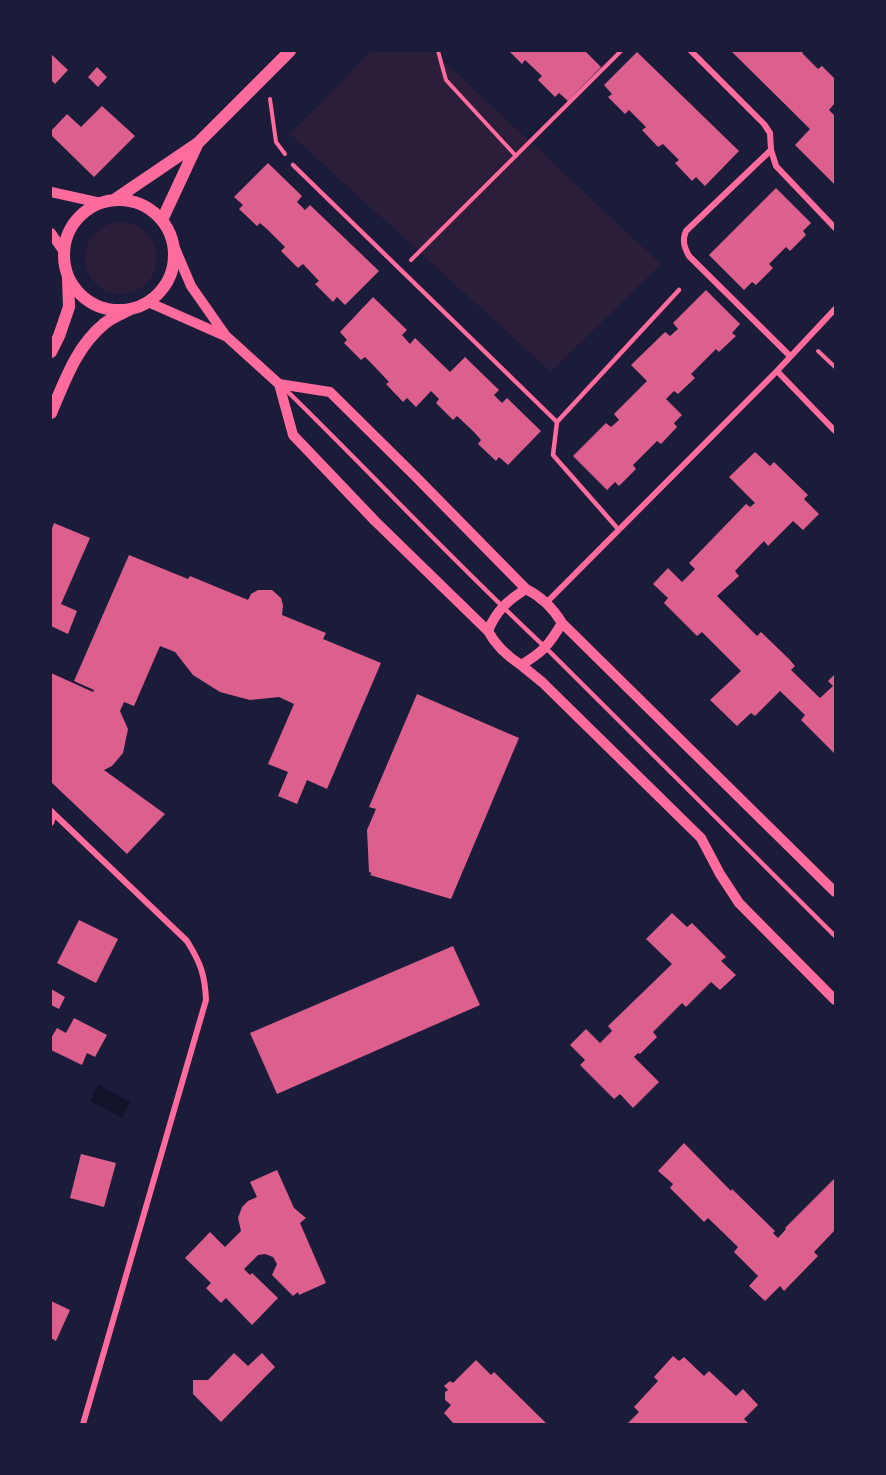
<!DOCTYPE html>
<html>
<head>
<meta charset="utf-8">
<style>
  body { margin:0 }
  #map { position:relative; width:886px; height:1475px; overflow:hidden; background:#1b1b3a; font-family:Ubuntu,sans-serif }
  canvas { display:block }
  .frame { position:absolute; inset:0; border:52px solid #1b1b3a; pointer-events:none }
</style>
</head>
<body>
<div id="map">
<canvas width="886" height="1475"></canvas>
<div class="frame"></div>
</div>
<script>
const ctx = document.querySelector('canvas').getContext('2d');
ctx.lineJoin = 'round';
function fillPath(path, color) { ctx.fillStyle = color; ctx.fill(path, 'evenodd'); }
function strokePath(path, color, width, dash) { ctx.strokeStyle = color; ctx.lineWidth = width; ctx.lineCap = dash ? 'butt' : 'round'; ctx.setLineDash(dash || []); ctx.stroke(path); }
const green = new Path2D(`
  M 371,51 L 433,51 L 661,264 L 551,372 L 290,134 Z
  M85 258a36 36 0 1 1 72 0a36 36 0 1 1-72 0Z`);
const water = new Path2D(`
  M 98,1085 L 130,1102 L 122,1118 L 90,1101 Z`);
const building = new Path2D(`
  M 509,51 L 585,51 L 601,67 L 568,101 L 559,93 L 555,97 L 538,80 L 542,76 L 525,60 L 522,64 Z
  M 731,51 L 805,51 L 802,53 L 818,69 L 822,66 L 835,79 L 835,103 L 829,110 L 835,116 L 835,185 L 795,145 L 810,129 Z
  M 637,52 L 739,151 L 705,186 L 696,177 L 692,181 L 675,163 L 679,160 L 663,144 L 658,147 L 642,130 L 646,127 L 629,110 L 625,114 L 608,97 L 612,94 L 604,85 Z
  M 52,55 L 68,70 L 55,84 L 51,80 Z
  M 97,67 L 107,77 L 98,87 L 88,77 Z
  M 102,106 L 135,136 L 94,177 L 51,135 L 51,131 L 67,114 L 81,127 Z
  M 268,163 L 302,196 L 297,202 L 305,210 L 310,205 L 379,271 L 345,305 L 337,297 L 333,302 L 315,284 L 319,281 L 303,264 L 298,268 L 281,251 L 285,247 L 268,230 L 260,223 L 257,226 L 239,209 L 243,205 L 234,197 Z
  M 776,188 L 811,223 L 803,231 L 806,235 L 790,251 L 786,247 L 769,264 L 773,268 L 756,285 L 752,282 L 744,290 L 709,255 Z
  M 706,290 L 740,324 L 732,333 L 736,336 L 719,352 L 716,349 L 691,374 L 695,378 L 678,394 L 674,391 L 666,399 L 682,415 L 674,423 L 677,427 L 661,444 L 657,441 L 633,465 L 636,469 L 619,486 L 615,482 L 607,490 L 573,456 L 606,423 L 611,427 L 619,420 L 614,414 L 647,381 L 631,365 L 665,332 L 670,336 L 678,329 L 673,323 Z
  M 373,297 L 407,330 L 402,335 L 410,344 L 415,338 L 450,372 L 465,357 L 499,390 L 494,395 L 502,403 L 507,398 L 541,431 L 508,465 L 499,457 L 496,461 L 478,444 L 481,440 L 474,432 L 457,416 L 453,420 L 436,403 L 439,399 L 431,391 L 416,407 L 407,398 L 403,402 L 386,384 L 389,382 L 373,365 L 365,357 L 361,360 L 344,343 L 347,340 L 340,332 Z
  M 755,452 L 770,466 L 774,462 L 808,495 L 804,499 L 819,514 L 803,530 L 793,521 L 768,546 L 764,541 L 735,571 L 739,576 L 717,596 L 757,636 L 761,632 L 789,659 L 795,666 L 791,670 L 820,698 L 833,686 L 828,681 L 835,674 L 835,754 L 801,720 L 805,715 L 780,691 L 755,716 L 751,713 L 737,726 L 710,700 L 741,671 L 702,632 L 697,636 L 664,603 L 668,598 L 653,584 L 668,568 L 682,582 L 695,569 L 689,563 L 746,504 L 750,507 L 755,503 L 729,477 Z
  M 54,523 L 90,538 L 61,604 L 77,611 L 68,634 L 51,626 L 51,531 Z
  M 129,555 L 188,579 L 190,576 L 248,600 L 251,594 L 258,590 L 272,590 L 281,598 L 283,605 L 282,615 L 326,633 L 323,639 L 381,663 L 327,789 L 307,780 L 297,804 L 278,796 L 288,772 L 268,764 L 294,704 L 279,697 L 250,700 L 220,692 L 193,675 L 175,652 L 160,646 L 134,706 L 124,702 L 120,711 L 128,729 L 123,753 L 112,766 L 104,770 L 165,814 L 127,854 L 51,782 L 51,673 L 93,692 L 94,690 L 74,681 Z
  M 417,694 L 519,738 L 451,899 L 370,875 L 372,873 L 369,872 L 367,830 L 376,809 L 369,807 Z
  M 672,913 L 687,927 L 692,923 L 726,957 L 721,961 L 736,975 L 720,990 L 711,982 L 686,1007 L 682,1003 L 653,1032 L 657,1037 L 640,1054 L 638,1053 L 634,1057 L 659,1082 L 633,1108 L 620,1094 L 614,1099 L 580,1065 L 585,1060 L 570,1045 L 586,1029 L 600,1043 L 612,1031 L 608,1026 L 672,964 L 646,939 Z
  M 79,920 L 118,939 L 96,983 L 57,963 Z
  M 453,946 L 480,1005 L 277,1094 L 250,1033 Z
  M 51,989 L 65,997 L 59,1009 L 51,1005 Z
  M 74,1018 L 107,1035 L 95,1057 L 87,1053 L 82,1065 L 51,1050 L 51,1038 L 57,1028 L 66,1033 Z
  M 684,1143 L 731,1191 L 732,1189 L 775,1231 L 773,1233 L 778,1238 L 786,1229 L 785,1228 L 835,1178 L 835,1230 L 814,1252 L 818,1256 L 784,1291 L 780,1286 L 765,1301 L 749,1286 L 758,1276 L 734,1252 L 738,1247 L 708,1218 L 704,1222 L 670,1188 L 673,1184 L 658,1171 Z
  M 81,1154 L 116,1163 L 104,1207 L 70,1198 Z
  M 277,1170 L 294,1208 L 306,1218 L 300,1223 L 326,1283 L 299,1295 L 298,1292 L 293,1296 L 272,1275 L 277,1264 L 273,1257 L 265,1254 L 258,1255 L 244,1269 L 250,1275 L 252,1273 L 278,1298 L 252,1325 L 226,1298 L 221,1303 L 206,1288 L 211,1283 L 185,1258 L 210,1232 L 225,1247 L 241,1231 L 238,1218 L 242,1207 L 248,1201 L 257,1197 L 250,1182 Z
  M 51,1301 L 70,1310 L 56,1341 L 51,1338 Z
  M 234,1353 L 248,1366 L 262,1353 L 275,1367 L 221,1422 L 193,1394 L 193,1380 L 208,1380 Z
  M 673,1356 L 679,1361 L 684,1357 L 704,1376 L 709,1371 L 736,1396 L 743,1389 L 758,1405 L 744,1419 L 749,1424 L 627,1424 L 639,1412 L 634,1407 L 658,1381 L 654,1377 Z
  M 476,1360 L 491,1375 L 494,1372 L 547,1424 L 454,1424 L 444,1413 L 451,1405 L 445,1400 L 445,1392 L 448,1390 L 444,1386 L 450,1381 L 453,1383 Z`);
const path = new Path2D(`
  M 438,51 L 446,80 L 516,156
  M 270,99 L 276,142 L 285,154
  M 411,260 L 621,51
  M 818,351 L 835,367`);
const service = new Path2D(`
  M 293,165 L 557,422 L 553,455 L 619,530
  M 284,388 C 372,474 456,564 546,648 L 835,936
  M 557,422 L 679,290`);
const minor = new Path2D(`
  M 691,51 L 764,124 L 770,133 L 771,150 L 776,166 L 835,228
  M 771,150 L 686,231 C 682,240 684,247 689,256 L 790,356
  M 777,371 L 835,431
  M 546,603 L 777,371 L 835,309
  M 51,811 L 187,941 C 200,962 205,974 206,1000 L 83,1424
  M 51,823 L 54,814`);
const tertiary = new Path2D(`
  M 51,192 L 101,203
  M 51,233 L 64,252
  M 174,246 L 191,286 L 226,336 L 279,384 L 330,392 L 416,477 L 526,589
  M 148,302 L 225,336
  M 279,384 L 293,435 L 375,521 L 488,631 C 496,646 507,656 521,665 C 543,652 549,645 562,623 C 553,608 542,597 526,589 C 508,600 496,611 488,631
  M 562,623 L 835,892
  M 521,665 L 542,682 L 701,838 L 720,874 L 739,903 L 835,1000`);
const secondary = new Path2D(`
  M 114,200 L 198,143 L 290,51
  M64 255a55 55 0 1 1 110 0a55 55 0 1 1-110 0Z
  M 162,220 L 197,145
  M 51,352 L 59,336 L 69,307 L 68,278
  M 51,413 C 65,381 76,347 104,324 C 111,318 121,314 129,310`);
fillPath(green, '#2a1e3b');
fillPath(water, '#12122b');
fillPath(building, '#dd5f8e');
strokePath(path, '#ff6b9d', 4);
strokePath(service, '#ff6b9d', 4.5);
strokePath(minor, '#ff6b9d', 6);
strokePath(tertiary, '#ff6b9d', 10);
strokePath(secondary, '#ff6b9d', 12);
</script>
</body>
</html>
